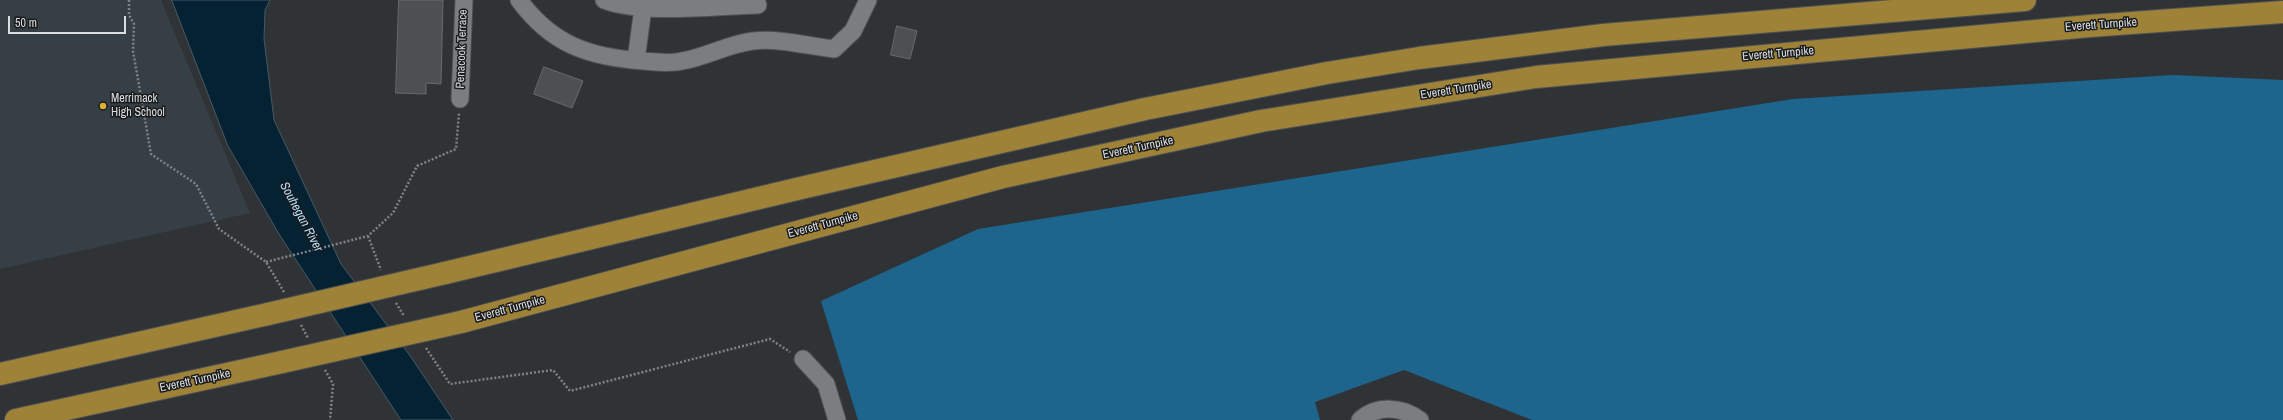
<!DOCTYPE html>
<html>
<head>
<meta charset="utf-8">
<style>
  body { margin:0 }
  #map { position:relative; width:2283px; height:420px; overflow:hidden; background:#303336; font-family:"Archivo Narrow",sans-serif }
  canvas { display:block }
  .scale { position:absolute; left:8px; top:16px; width:118px; height:18px; box-sizing:border-box; border:2px solid #dbdddf; border-top:0; padding-left:5px; font-size:12px; line-height:14px; white-space:nowrap; color:#dbdddf; -webkit-text-stroke:3px #191b1c; paint-order:stroke }
</style>
</head>
<body>
<div id="map">
<canvas width="2283" height="420"></canvas>
<div class="scale">50 m</div>
</div>
<script>
const ctx = document.querySelector('canvas').getContext('2d');
ctx.lineJoin = 'round';
function fillPath(path, color) { ctx.fillStyle = color; ctx.fill(path, 'evenodd'); }
function strokePath(path, color, width, dash) { ctx.strokeStyle = color; ctx.lineWidth = width; ctx.lineCap = dash ? 'butt' : 'round'; ctx.setLineDash(dash || []); ctx.stroke(path); }
function write(font, color, halo, rows, align = 'center') {
  ctx.font = font + ' "Archivo Narrow",sans-serif'; ctx.lineWidth = 3; ctx.setLineDash([]); ctx.textBaseline = 'middle'; ctx.strokeStyle = halo; ctx.fillStyle = color; for (const [text, x, y, turn = 0] of rows) {
    ctx.save(); ctx.translate(x, y); ctx.rotate((+turn || 0) * Math.PI / 180); ctx.textAlign = isNaN(turn) ? turn : align; if (halo) ctx.strokeText(text, 0, 0); ctx.fillText(text, 0, 0); ctx.restore();
  }
}
const built = new Path2D(`
  M 0,0 L 161,0 L 250,213 L 0,269 Z`);
const forest = new Path2D(`
  M 2173,75 L 2283,80 L 2283,420 L 1532,420 L 1404,370 L 1315,402 L 1320,420 L 858,420 L 821,301 L 978,229 L 1793,99 Z`);
const water = new Path2D(`
  M 172,0 L 270,0 L 265,10 L 264,39 L 274,120 L 341,264 L 411,357 L 453,420 L 401,420 L 279,234 L 228,146 Z`);
const building = new Path2D(`
  M 399,0 L 443,0 L 441,84 L 426,83 L 426,94 L 396,93 Z
  M 897,26 L 917,31 L 910,59 L 891,55 Z
  M 544,67 L 583,81 L 572,108 L 534,94 Z`);
const path = new Path2D(`
  M 129,0 L 129,15 L 134,24 L 133,51 L 151,154 L 196,184 L 219,229 L 266,262 L 284,292
  M 368,236 L 381,270
  M 266,262 L 368,236 L 393,213 L 417,166 L 456,149 L 459,113
  M 396,303 L 404,316
  M 301,325 L 308,338
  M 426,348 L 450,384 L 553,370 L 570,391 L 770,339 L 790,352
  M 325,370 L 333,384 L 330,420`);
const minor = new Path2D(`
  M 519,0 C 552,45 589,57 643,61 C 656,62 669,64 682,61 C 706,57 728,44 753,41 C 779,38 808,46 834,49 L 853,31 L 868,0
  M 604,0 C 644,15 714,6 758,5
  M 636,60 L 643,8
  M 460,99 L 464,0
  M 803,359 L 826,384 L 837,420
  M 1360,420 C 1377,405 1402,406 1420,420`);
const highway = new Path2D(`
  M 445,273 L 801,188 L 1145,109 L 1327,73 L 1419,58 L 1603,35 L 2025,0
  M 461,322 L 1003,177 L 1261,121 L 1536,77 L 2090,26 L 2283,12
  M 0,374 L 268,314
  M 16,420 L 282,362`);
const highwayBridge = new Path2D(`
  M 268,314 L 445,273
  M 282,362 L 461,322`);
const markers = [
  [103,106,4,"#ddb133"]
];
const streetNames = [
  ["Everett Turnpike",2101,25,-4],
  ["Penacook Terrace",462,49,-88],
  ["Everett Turnpike",1778,54,-5],
  ["Everett Turnpike",1456,90,-9],
  ["Everett Turnpike",1138,148,-12],
  ["Everett Turnpike",823,225,-15],
  ["Everett Turnpike",510,309,-15],
  ["Everett Turnpike",195,381,-12]
];
const poiNames = [
  ["Merrimack",111,99],
  ["High School",111,113]
];
const waterNames = [
  ["Souhegan River",301,217,62]
];
fillPath(built, '#353f45');
fillPath(forest, '#1d658d');
fillPath(water, '#052233');
strokePath(water, '#455a67', 1);
fillPath(building, '#4c5053');
strokePath(building, '#676b6e', 1);
strokePath(minor, '#4f5153', 19);
strokePath(highway, '#4f5153', 24);
strokePath(path, '#808285', 2.5, [2, 2]);
strokePath(minor, '#7a7e81', 17);
strokePath(highway, '#9e8237', 22);
strokePath(highwayBridge, '#4f5153', 24, []);
strokePath(highwayBridge, '#9e8237', 22);
for (const [x, y, r, color] of markers) { const dot = new Path2D(); dot.arc(x, y, r, 0, 2 * Math.PI); ctx.fillStyle = color; ctx.fill(dot); strokePath(dot, '#191b1c', 1.5); }
write('12px', '#dbdddf', '#191b1c', streetNames);
write('12px', '#dbdddf', '#191b1c', poiNames, 'left');
write('italic 13px', '#b1dbf7', '#191b1c', waterNames);
</script>
</body>
</html>
